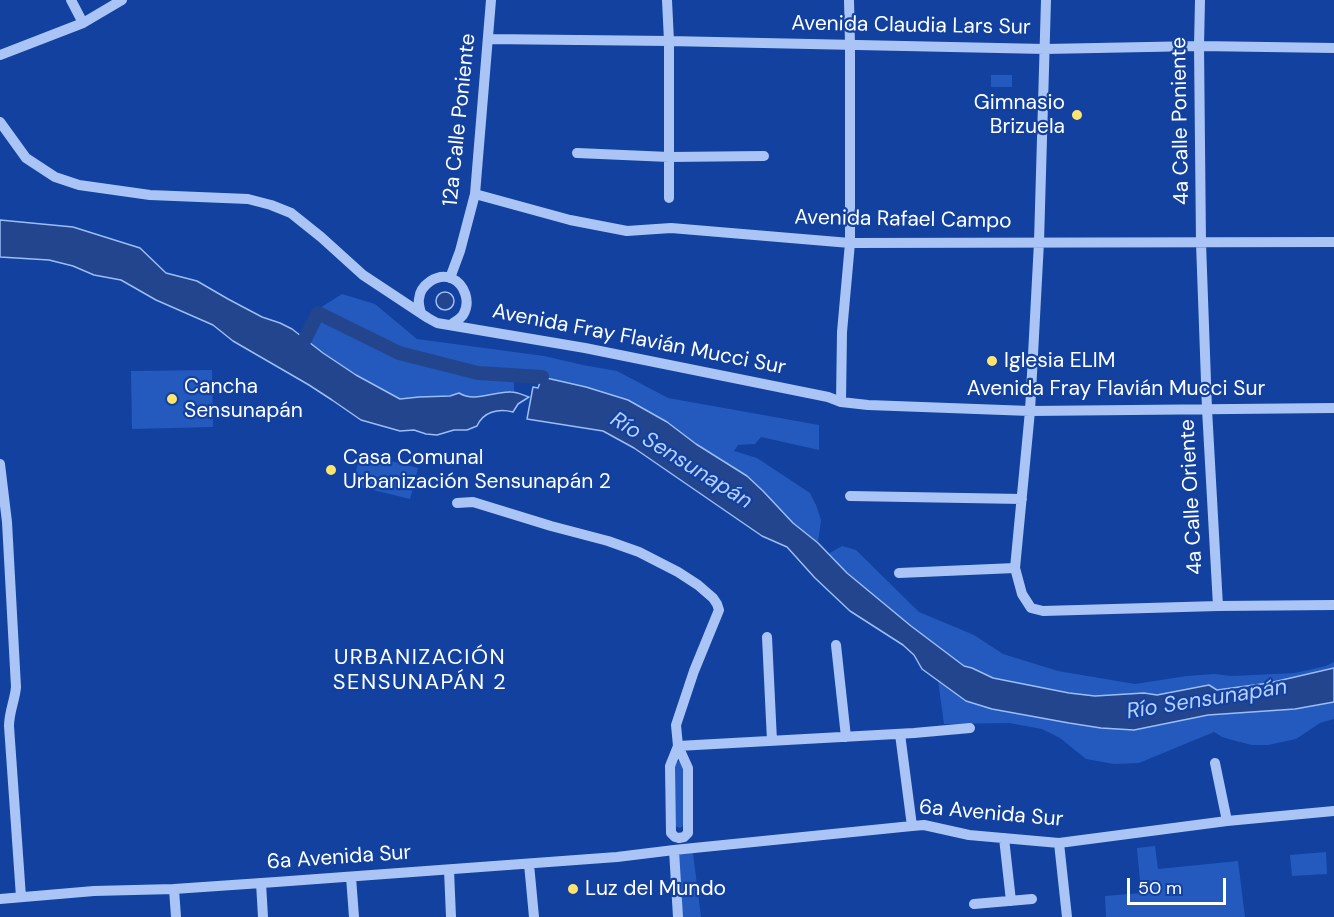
<!DOCTYPE html>
<html>
<head>
<meta charset="utf-8">
<style>
  body { margin:0 }
  #map { position:relative; width:1334px; height:917px; overflow:hidden; background:#1241a0; font-family:"DM Sans",sans-serif }
  canvas { display:block }
  .scale { position:absolute; left:1127px; top:878px; width:99px; height:27px; box-sizing:border-box; border:3px solid #fff; border-top:0; padding-left:8px; font-size:18px; line-height:21px; white-space:nowrap; color:#fff; -webkit-text-stroke:4px #1241a0; paint-order:stroke }
</style>
</head>
<body>
<div id="map">
<canvas width="1334" height="917"></canvas>
<div class="scale">50 m</div>
</div>
<script>
const ctx = document.querySelector('canvas').getContext('2d');
ctx.lineJoin = 'round';
function fillPath(path, color) { ctx.fillStyle = color; ctx.fill(path, 'evenodd'); }
function strokePath(path, color, width, dash) { ctx.strokeStyle = color; ctx.lineWidth = width; ctx.lineCap = dash ? 'butt' : 'round'; ctx.setLineDash(dash || []); ctx.stroke(path); }
function write(font, color, halo, rows, align = 'center') {
  ctx.font = font + ' "DM Sans",sans-serif'; ctx.lineWidth = 4.5; ctx.setLineDash([]); ctx.textBaseline = 'middle'; ctx.strokeStyle = halo; ctx.fillStyle = color; for (const [text, x, y, turn = 0] of rows) {
    ctx.save(); ctx.translate(x, y); ctx.rotate((+turn || 0) * Math.PI / 180); ctx.textAlign = isNaN(turn) ? turn : align; if (halo) ctx.strokeText(text, 0, 0); ctx.fillText(text, 0, 0); ctx.restore();
  }
}
const green = new Path2D(`
  M 991,75 L 1012,75 L 1012,87 L 991,87 Z
  M 342,294 L 375,304 L 417,339 L 544,356 L 583,365 L 617,371 L 668,398 L 819,425 L 819,450 L 761,437 L 755,444 L 738,445 L 734,451 L 757,458 L 810,493 L 816,505 L 821,520 L 818,543 L 793,523 L 723,460 L 696,444 L 667,422 L 628,400 L 586,387 L 542,377 L 478,373 L 399,353 L 320,308 Z
  M 320,318 L 399,356 L 477,376 L 514,377 L 514,392 C 507,392 500,392 493,393 C 481,395 471,401 459,393 L 450,396 L 419,397 L 400,399 L 356,375 L 323,353 L 307,342 Z
  M 212,370 L 213,427 L 132,429 L 131,371 Z
  M 360,453 L 418,468 L 410,499 L 353,485 Z
  M 842,546 L 856,550 L 919,612 L 974,635 L 1003,654 L 1058,671 L 1135,684 L 1187,676 L 1214,674 L 1232,676 L 1295,673 L 1326,666 L 1334,662 L 1334,668 L 1269,683 L 1217,690 L 1209,685 L 1157,695 L 1144,693 L 1095,696 L 1069,693 L 992,678 L 972,668 L 964,666 C 916,632 870,595 828,554 Z
  M 938,680 L 966,701 L 992,709 L 1134,730 L 1208,715 L 1295,709 L 1334,702 L 1334,719 L 1320,723 L 1296,739 L 1268,745 L 1252,745 L 1232,740 L 1222,737 L 1214,732 L 1139,763 L 1114,764 L 1086,759 L 1060,738 L 1042,729 L 1009,723 L 944,724 Z
  M 679,761 L 683,765 L 683,826 L 680,828 L 675,826 L 674,765 Z
  M 1155,846 L 1158,869 L 1238,861 L 1245,917 L 1106,917 L 1105,896 L 1141,893 L 1137,848 Z
  M 1326,852 L 1327,874 L 1292,876 L 1290,855 Z
  M 676,853 L 693,853 L 701,917 L 680,917 Z`);
const water = new Path2D(`
  M 0,220 L 73,227 L 140,248 L 166,273 L 197,281 L 228,299 L 262,317 L 280,323 L 292,329 L 323,353 L 356,375 L 400,399 L 419,397 L 450,396 L 459,393 C 475,403 493,391 511,392 C 517,392 523,395 529,397 L 518,404 L 513,412 C 498,408 483,412 477,426 L 467,430 L 454,430 L 437,435 L 426,434 L 414,430 L 400,431 L 361,420 L 332,400 L 309,385 L 233,341 L 213,325 L 156,300 L 121,280 L 94,275 L 73,266 L 49,260 L 0,257 Z
  M436 301a9 9 0 1 1 18 0a9 9 0 1 1-18 0Z
  M 542,377 L 586,387 L 628,400 L 667,422 L 696,444 L 747,476 L 763,491 L 793,523 L 818,543 L 847,573 L 911,626 L 964,666 L 972,668 L 993,678 L 1069,693 L 1095,696 L 1144,693 L 1157,695 L 1209,685 L 1217,690 L 1269,683 L 1334,668 L 1334,702 L 1295,709 L 1208,715 L 1134,730 L 1101,728 L 1069,723 L 992,709 L 966,701 L 922,669 L 914,655 L 903,645 L 850,611 L 815,578 L 787,547 L 762,536 L 634,448 L 603,431 L 527,419 L 533,387 L 538,388 Z`);
const canal = new Path2D(`
  M 297,355 L 318,313 L 399,353 L 478,373 L 542,377`);
const minor = new Path2D(`
  M 71,0 L 83,23
  M 667,0 L 669,41 L 669,198
  M 1046,0 L 1039,242 L 1030,411 L 1015,568 L 1022,594 L 1031,608 L 1043,611 L 1218,606 L 1334,605
  M 1200,0 L 1199,46 L 1201,243 L 1207,409 L 1218,606
  M 488,39 L 669,41 L 1045,49 L 1199,46 L 1334,48
  M 0,55 L 83,23 L 122,0
  M 0,122 L 26,158 L 55,177 L 79,185 L 150,195 L 248,199 L 271,205 L 291,213 L 321,237 L 363,275 L 428,318 L 437,323 L 585,348 L 828,397 L 841,402 L 868,405 L 1030,411 L 1334,408
  M 577,153 L 669,157 L 764,156
  M 475,194 L 570,220 L 627,231 L 671,228 L 850,243 L 1334,242
  M 450,278 L 460,251 L 475,194 L 491,0
  M 421,313 C 420,309 418,304 419,299 C 420,285 437,273 451,278 C 465,284 471,302 463,315 C 460,319 456,321 452,324
  M 841,402 L 842,332 L 850,243 L 850,44 L 849,0
  M 0,464 L 7,522 L 16,687 C 15,700 9,712 9,726 L 21,897
  M 850,496 L 1022,499
  M 457,503 L 473,502 L 551,526 L 608,541 L 639,552 L 678,572 L 698,585 L 713,598 L 717,604 L 719,610 L 694,671 L 676,725 L 678,746 L 688,768 L 688,833 L 684,837 L 679,838
  M 899,573 L 1015,568
  M 767,637 L 772,741
  M 836,645 L 846,737
  M 900,734 L 912,826
  M 1215,763 L 1227,821
  M 679,838 L 675,837 L 671,833 L 670,766 L 678,746 L 914,733 L 970,728
  M 1004,838 L 1011,901
  M 1059,843 L 1067,917
  M 674,850 L 678,917
  M 529,864 L 534,917
  M 449,870 L 451,917
  M 351,877 L 354,917
  M 261,883 L 263,917
  M 174,889 L 176,917
  M 0,899 L 94,891 L 174,889 L 276,882 L 617,857 L 674,850 L 912,826 L 924,825 L 969,835 L 1059,843 L 1227,821 L 1334,811
  M 974,904 L 1032,899`);
const markers = [
  [1077,115,6,"#ffe46d"],
  [992,361,6,"#ffe46d"],
  [172,399,6,"#ffe46d"],
  [331,470,6,"#ffe46d"],
  [573,889,6,"#ffe46d"]
];
const streetNames = [
  ["Avenida Claudia Lars Sur",911,26,1],
  ["12a Calle Poniente",460,120,-84],
  ["4a Calle Poniente",1181,121,-91],
  ["Avenida Rafael Campo",903,220,1],
  ["Avenida Fray Flavián Mucci Sur",639,340,11],
  ["Avenida Fray Flavián Mucci Sur",1116,389],
  ["4a Calle Oriente",1192,497,-93],
  ["6a Avenida Sur",991,814,5],
  ["6a Avenida Sur",339,858,-4]
];
const poiNames = [
  ["Gimnasio",1065,103,"right"],
  ["Brizuela",1065,127,"right"],
  ["Iglesia ELIM",1004,361],
  ["Cancha",184,387],
  ["Sensunapán",184,411],
  ["Casa Comunal",343,458],
  ["Urbanización Sensunapán 2",343,482],
  ["Luz del Mundo",585,889]
];
const waterNames = [
  ["Río Sensunapán",681,461,32],
  ["Río Sensunapán",1207,700,-9]
];
const neighbourhoodNames = [
  ["URBANIZACIÓN",420,658],
  ["SENSUNAPÁN 2",420,683]
];
fillPath(green, '#245abe');
fillPath(water, '#23458e');
strokePath(water, '#9bbdf8', 1.5);
strokePath(canal, '#23458e', 14);
strokePath(minor, '#a9c4f5', 10);
for (const [x, y, r, color] of markers) { const dot = new Path2D(); dot.arc(x, y, r, 0, 2 * Math.PI); ctx.fillStyle = color; ctx.fill(dot); strokePath(dot, '#1241a0', 2); }
write('21px', '#fff', '#1241a0', streetNames);
write('21px', '#fff', '#1241a0', poiNames, 'left');
write('italic 22px', '#b6cffb', '#1241a0', waterNames);
ctx.letterSpacing = '1.5px';
write('22px', '#fff', '#1241a0', neighbourhoodNames);
ctx.letterSpacing = '0px';
</script>
</body>
</html>
